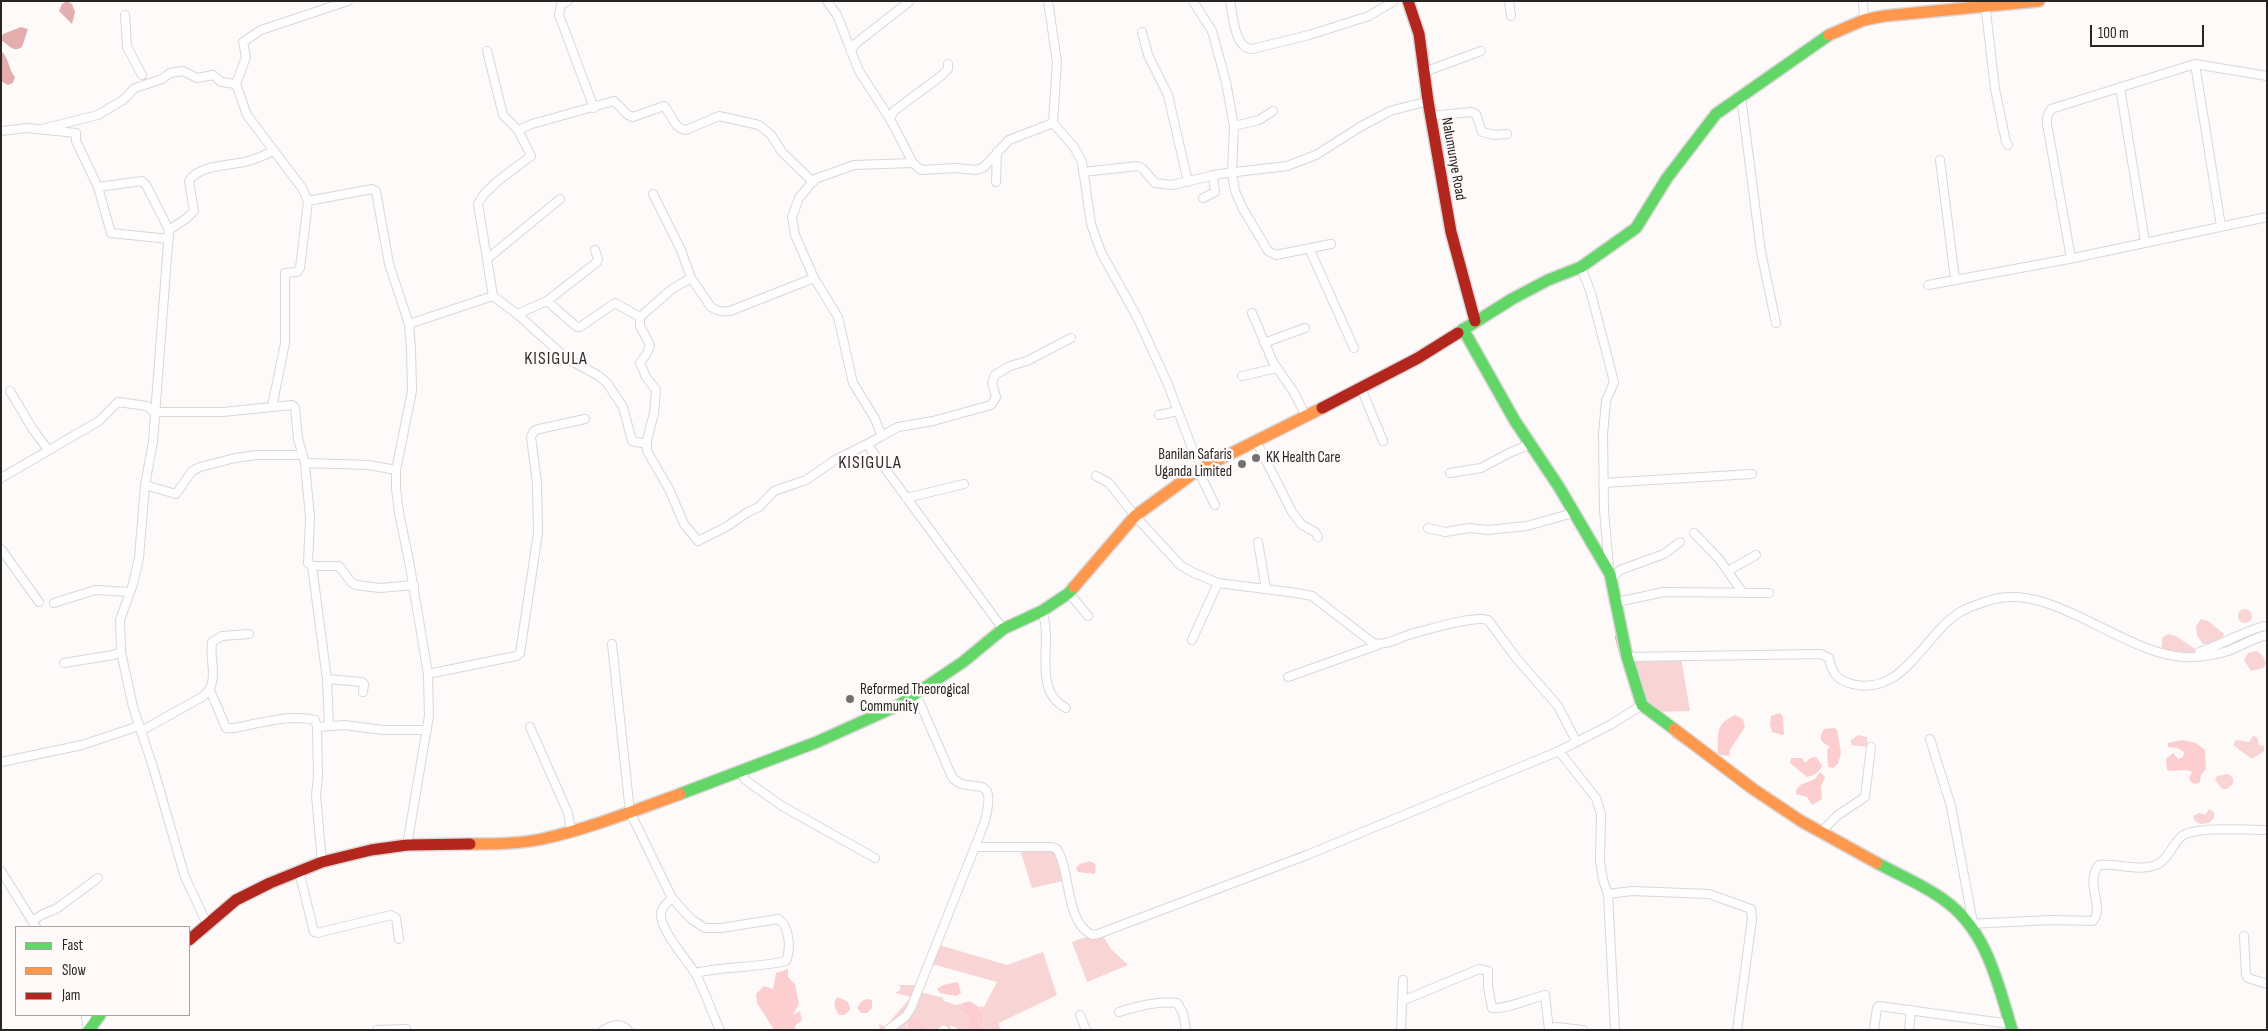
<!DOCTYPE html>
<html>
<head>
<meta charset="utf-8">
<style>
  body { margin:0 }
  #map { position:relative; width:2268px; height:1031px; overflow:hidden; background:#fefafa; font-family:"Sofia Sans Condensed",sans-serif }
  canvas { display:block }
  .frame { position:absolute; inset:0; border:2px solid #292525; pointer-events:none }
  .legend { position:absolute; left:15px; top:926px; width:175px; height:90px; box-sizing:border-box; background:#fff9f9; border:1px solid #a9a4a4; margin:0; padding:6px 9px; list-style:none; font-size:15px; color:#292525 }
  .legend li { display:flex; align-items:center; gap:10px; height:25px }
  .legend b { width:25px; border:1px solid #a9a4a4 }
  .scale { position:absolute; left:2090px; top:25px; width:114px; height:22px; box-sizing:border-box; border:2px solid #292525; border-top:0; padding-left:6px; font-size:15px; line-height:18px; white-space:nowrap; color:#292525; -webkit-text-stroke:4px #fff9f9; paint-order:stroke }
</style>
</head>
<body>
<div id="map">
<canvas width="2268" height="1031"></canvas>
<div class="frame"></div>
<ul class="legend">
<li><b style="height:6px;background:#63d668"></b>Fast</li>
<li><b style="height:6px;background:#ff974d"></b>Slow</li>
<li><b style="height:6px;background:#b3261e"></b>Jam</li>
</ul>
<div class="scale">100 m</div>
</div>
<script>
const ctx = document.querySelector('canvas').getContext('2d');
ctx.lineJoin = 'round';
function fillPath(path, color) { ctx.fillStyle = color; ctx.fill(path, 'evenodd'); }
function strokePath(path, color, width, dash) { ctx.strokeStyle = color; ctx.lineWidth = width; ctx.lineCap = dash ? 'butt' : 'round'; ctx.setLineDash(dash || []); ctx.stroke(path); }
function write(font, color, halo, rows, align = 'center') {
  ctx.font = font + ' "Sofia Sans Condensed",sans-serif'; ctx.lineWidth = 5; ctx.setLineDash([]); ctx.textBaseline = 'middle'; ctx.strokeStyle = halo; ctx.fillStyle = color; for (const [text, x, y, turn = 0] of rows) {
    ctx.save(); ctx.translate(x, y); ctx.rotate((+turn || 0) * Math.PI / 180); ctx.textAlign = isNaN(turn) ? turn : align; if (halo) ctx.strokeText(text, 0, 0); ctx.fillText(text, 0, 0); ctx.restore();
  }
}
const green = new Path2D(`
  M2238 616a7 7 0 1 1 14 0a7 7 0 1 1-14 0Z
  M 2201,619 L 2208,621 L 2224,634 L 2223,637 L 2211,644 L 2203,644 L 2197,635 L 2196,626 Z
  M 2168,634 L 2176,636 L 2195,649 L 2196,651 L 2184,655 L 2162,652 L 2162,638 Z
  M 2257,651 L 2263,656 L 2266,664 L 2263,668 L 2251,671 L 2244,660 L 2248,653 Z
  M 1681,658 L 1690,711 L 1657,712 L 1645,697 L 1633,660 Z
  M 1858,735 L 1867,737 L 1868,747 L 1851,745 L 1851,740 Z
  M 2253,736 L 2257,737 L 2259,745 L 2264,746 L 2264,751 L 2252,759 L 2233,745 L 2236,740 L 2249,742 Z
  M 2228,774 L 2233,778 L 2233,784 L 2227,789 L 2222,789 L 2215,780 L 2217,776 Z
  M 2209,809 L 2214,812 L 2214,818 L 2209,823 L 2200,824 L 2195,821 L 2193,816 L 2199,813 L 2205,815 Z
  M 1047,849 L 1057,853 L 1063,881 L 1032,888 L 1020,850 Z
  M 1103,936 L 1111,949 L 1128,965 L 1087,982 L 1072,942 L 1083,938 Z
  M 939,945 L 1007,965 L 1043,952 L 1057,995 L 999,1023 L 1000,1030 L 981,1030 C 985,1019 985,1015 979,1006 L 984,1007 L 997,982 L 932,964 Z
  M 897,985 L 918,985 L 909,1009 L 889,1026 L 880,1030 L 879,1024 L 885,1027 L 911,997 L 895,993 L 899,991 L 901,987 Z
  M 920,992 L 944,998 L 942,1000 L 955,1005 L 961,1004 L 959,1011 L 967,1016 L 969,1023 L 966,1028 L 968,1030 L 960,1030 L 950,1025 L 951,1030 L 943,1025 L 937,1030 L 927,1030 L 924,1024 L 906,1025 L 907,1030 L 891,1030 Z`);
const forest = new Path2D(`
  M 1780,713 L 1783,717 L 1784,734 L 1782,735 L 1772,732 L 1770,724 L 1771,716 Z
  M 1735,715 L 1743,719 L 1745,727 L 1730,750 L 1729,756 L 1720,755 L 1718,753 C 1718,733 1715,724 1735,715 Z
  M 1835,728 L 1837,730 L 1841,753 L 1838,764 L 1833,768 L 1828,767 L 1827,750 L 1830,747 C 1822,742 1817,741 1824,729 Z
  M 2182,740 L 2196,743 L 2205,750 L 2206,769 L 2201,775 L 2200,782 L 2197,784 L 2192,783 L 2189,778 L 2192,772 C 2183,768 2176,773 2167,770 L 2166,759 L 2173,753 L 2178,759 L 2183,757 L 2184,752 L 2177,748 L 2168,747 L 2168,743 Z
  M 1816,757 L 1822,765 C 1820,773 1814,775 1807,777 L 1790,763 L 1791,758 L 1802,758 L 1805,763 L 1810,758 Z
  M 1820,772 L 1825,777 L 1821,787 L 1822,799 L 1812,805 L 1807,797 L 1796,794 L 1796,790 L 1800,785 L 1815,779 Z
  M 1090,861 L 1096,865 L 1095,874 L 1078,872 L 1076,868 L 1080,864 Z
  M 788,969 L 788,977 L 795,984 L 799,1004 L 793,1015 L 800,1011 L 802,1020 L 795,1026 L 795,1030 L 774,1030 L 757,1003 L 756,994 L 764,986 L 773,989 L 776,973 Z
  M 958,982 L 961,993 L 956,996 L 940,993 L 937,989 L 943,985 Z
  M 837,997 C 845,1001 849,999 850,1010 L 844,1015 L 839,1015 C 834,1008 833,1004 837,997 Z
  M 866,999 L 872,1000 L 872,1008 L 867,1013 L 861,1013 L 857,1008 L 861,1002 Z
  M 969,1001 C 983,1008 987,1015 981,1030 L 968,1030 L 966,1028 L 969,1023 L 967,1016 L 959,1010 L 961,1004 Z
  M 913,1017 L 924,1024 L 927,1030 L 907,1030 L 908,1019 Z`);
const water = new Path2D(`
  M 67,1 L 72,4 L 75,12 L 72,24 L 59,11 L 62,4 Z
  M 21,27 L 28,29 L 22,47 C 13,53 9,45 1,40 L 3,34 Z
  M 1,51 C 9,57 8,69 15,77 L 13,83 L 8,85 L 1,81 Z`);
const stream = new Path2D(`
  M 1616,637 L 1622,659
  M 1625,669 L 1635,701
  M 1673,736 L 1697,753`);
const street = new Path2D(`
  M 568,1 L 561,5 L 559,15 L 594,108
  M 827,1 L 837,15 L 859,71 L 890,119 L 913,163 L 921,170 L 955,168 L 976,170 L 984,167 L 1009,140 L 1053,123
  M 1048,1 L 1057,62 L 1053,123 L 1074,147 L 1082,162 L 1091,224 L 1101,252 L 1137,317 L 1167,382 L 1192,448 L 1203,467
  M 1193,1 L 1212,31 L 1226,82 L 1234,126 L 1232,173 L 1235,191 L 1243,209 L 1261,239 L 1268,251 L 1276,255 L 1331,244
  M 1230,1 C 1233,15 1234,48 1252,49 L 1309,35 L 1369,16 L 1394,1
  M 1509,1 L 1511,16
  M 1863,1 L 1864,20
  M 1985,3 L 1995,89 L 2006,142 L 2008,145
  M 125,15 L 127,47 L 142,75
  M 1142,32 L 1148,55 L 1168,95 L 1188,182
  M 487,51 L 503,115 L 518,130 L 532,124 L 614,101 L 628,115 L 633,117 L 664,106 C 672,115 674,129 686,130 L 719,116 L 759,125 L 771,135 L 782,152 L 813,182
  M 851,52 L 855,44 L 910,1
  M 2195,64 L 2267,76
  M 1424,72 L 1481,51
  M 236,84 L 246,57 L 243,42 L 261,30 L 348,1
  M 2120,87 L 2145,241
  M 1741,96 L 1761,252 L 1776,323
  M 1430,116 L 1471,112 L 1476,114 L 1482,132 L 1494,135 L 1507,134
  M 890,119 L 894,111 L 941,76 L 948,69 L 948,64
  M 1234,126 L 1259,120 L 1273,111
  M 42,129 L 98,115 L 123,100 L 135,88 L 162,79 L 170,73 L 183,71 L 197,78 L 213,75 L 221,82 L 236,84 L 247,115 L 302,188 L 308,201 L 300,268 L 297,272 L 285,273 L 285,343 L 272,407
  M 518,130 L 531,156 L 499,180 L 484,194 L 478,204 L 493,296 L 517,314 L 547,301 L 577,327 L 580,327 L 615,303 L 640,317 L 672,289 L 691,278
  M 1,131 L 27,128 L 76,133 L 76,141 L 98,187 L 111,233 L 169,239
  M 274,151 C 266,154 257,159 248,161 C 232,166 199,164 189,181 L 194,211 L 187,218 L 169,230 L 153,442 L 145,485 L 176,494 L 192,471 L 200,467 L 235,458 L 257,455 L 303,455
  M 1940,160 L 1955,279
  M 913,163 L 854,165 L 815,179 L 799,198 L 792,217 L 795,235 L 814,278 L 838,317 L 853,383 L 874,417 L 882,436 L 867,444 L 1003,629
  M 1083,172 L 1138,166 L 1143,169 L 1155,183 L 1172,185 L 1219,174 L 1287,166 L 1316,155 L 1360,127 L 1390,111 L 1428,101
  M 996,182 L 997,152
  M 98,187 L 142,181 L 146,185 L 169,230
  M 653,194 L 681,250 L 691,278 L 711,307 C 718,311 722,312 730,311 L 814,278
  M 1203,198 L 1215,192 L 1213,175
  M 308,201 L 372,189 L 376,191 L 389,264 L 409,324 L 411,349 L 412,391 L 396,470 L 396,488 L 399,513 L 409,561 L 428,674 L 429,716 L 407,845
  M 1309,248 L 1354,348
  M 2071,258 L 2047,124 L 2047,117 L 2051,109 L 2195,64 L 2221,226
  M 487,259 L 560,199
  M 1581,267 L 1591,293 L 1614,382 L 1606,401 L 1603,434 L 1604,510 L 1609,568
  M 1928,285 L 2069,259 L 2267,217
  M 547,301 L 597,262 L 598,259 L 595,250
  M 1252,313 L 1273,362 L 1293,391 L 1306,416
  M 517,314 L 566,358 L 599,376 L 607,383 L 623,407 L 632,441 L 647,444
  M 640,317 L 640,326 L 650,345 L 647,353 L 640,363 L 646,377 L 656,390 L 654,413 L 647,440 L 647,451 L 669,489 L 684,524 L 698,541 L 726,527 L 748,512 L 759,507 L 774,491 L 806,480 L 835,460 L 867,444
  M 409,324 L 493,296
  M 1264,343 L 1305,328
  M 1242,376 L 1277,368
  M 1361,388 L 1383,441
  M 10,391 L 32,428 L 48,450
  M 156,412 L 223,412 L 292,405 L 295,407 L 298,439 L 305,463 L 369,465 L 396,470
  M 1159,415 L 1178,411
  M 882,436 L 898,427 L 933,421 L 991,405 L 996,397 L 992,383 L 995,375 L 1010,366 L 1027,361 L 1071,338
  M 1256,441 L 1292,512 L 1302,525 L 1315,532 L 1318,537
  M 305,463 L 310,518 L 308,563 L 312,566 L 339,566 L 351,582 L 356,585 L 380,588 L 414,585
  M 1198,470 L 1215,505
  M 1450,473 L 1481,468 L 1509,453 L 1531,444
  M 1096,476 L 1109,483 L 1135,516 L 1172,556 L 1180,565 L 1194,573 L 1218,583 L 1297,593 L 1312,596 L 1373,643 C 1387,646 1398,638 1411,634 C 1427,630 1474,615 1488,620 L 1517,659 L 1558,706 L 1576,741
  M 1,478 L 99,421 L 118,402 L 147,406 L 156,414
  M 1603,483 L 1752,474
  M 145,485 L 139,558 L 133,584 L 120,620 L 121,652 L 133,707 L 153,767 L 185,877 L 207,924
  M 906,498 L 964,484
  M 1428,528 L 1445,532 L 1469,528 L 1488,530 L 1527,526 L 1573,513
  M 1694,533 L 1719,559 L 1743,593
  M 1258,542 L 1266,589
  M 1,549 L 39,602
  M 312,566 L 327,679 L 362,682 L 364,684 L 363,692
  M 1728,571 L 1756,555
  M 1611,579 L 1620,570 L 1664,554 L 1680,542
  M 1069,593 L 1088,616
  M 1617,602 L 1664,592 L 1769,593
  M 54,603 L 95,590 L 130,592
  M 1042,611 C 1054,642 1031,690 1066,708
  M 1192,640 L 1218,583
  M 612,644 L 630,812 L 672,898 L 691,919 L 705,928 L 721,928 L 778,919 C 790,926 791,949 786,961 C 756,968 725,966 695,973
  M 2199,652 C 2222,645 2241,632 2264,626 L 2267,627
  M 1627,657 L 1821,654 L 1829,658 C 1832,673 1837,680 1852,684 C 1904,697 1924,634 1960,612 C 1969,607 1981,603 1991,600 C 2051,581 2123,654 2184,657 C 2197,658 2216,655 2228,651 C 2241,646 2253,638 2267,635
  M 64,663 L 113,655 L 121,652
  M 428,674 L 516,656 L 520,653 L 538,533 L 537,483 L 531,437 L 534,431 L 539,429 L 585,419
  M 1288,677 L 1378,645
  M 327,679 L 329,725
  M 210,690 L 226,728 C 235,729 244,726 253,724 C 275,720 294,715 315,720 L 317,727
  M 530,727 L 568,813 L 571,830
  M 141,731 L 202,697 C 221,682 209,664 212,642 L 222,636 L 249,634
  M 1930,739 L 1951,806 L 1973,923
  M 1559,751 L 1596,798 L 1601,814 L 1600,861 L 1603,880 L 1608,894
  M 1,762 L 82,745 L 139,726
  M 742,771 L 744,779 L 782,806 L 875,858
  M 1820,833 L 1838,815 L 1865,797 L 1871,747
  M 975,847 L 1051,847 L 1057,849 C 1071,872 1065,922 1092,935 L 1098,934 L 1307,855 L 1559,751 L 1610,725 L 1642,705
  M 322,862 L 316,795 L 318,777 L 317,727 L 344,725 L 383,730 L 427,730
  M 1,871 L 36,927
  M 299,871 L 314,932 L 317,933 L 391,915 L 396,918 L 399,939
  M 672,898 C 668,902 662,906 661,913 C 659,929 687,960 695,973 C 705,990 711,1012 720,1030
  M 32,921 L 43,914 L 56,909 L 98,878
  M 1969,924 L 2052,920 L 2093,921 C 2105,907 2084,882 2099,865 C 2117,863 2136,871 2153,866 C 2168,862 2171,845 2182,836 C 2196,826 2249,830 2267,830
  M 2244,936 L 2246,975 L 2248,978 L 2267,984
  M 1402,1001 L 1479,969 L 1488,971 L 1488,987 L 1492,1008 C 1508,1009 1528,999 1545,995 L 1549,1030
  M 1119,1012 C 1139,1006 1156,1001 1177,1003 L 1183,1013 L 1186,1030
  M 86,1015 L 88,1029
  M 1080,1015 L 1086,1030
  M 377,1030 L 406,1029
  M 603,1030 C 613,1025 619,1022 628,1030
  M 888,1030 L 906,1016 L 911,1008 L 984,824 C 1000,766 969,798 952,777 L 916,694
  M 1401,1030 L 1403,980
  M 1551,1030 L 1556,1027 L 1583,1030
  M 1615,1030 L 1608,894 L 1632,891 L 1709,894 L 1751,909 L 1752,919 L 1737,1030
  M 1874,1030 L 1877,1008 L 1879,1006 L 2010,1024
  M 1909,1030 L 1911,1010`);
const fast = new Path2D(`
  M 1463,329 L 1515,421 L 1559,487 L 1610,574 L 1627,657 L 1642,705 L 1674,729
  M 1458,333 L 1512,299 L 1548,280 L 1581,267 L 1636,228 L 1667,178 L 1716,114 L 1829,35
  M 680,794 L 817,742 L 899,705 L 963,662 L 1003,629 L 1042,611 L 1069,593 L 1074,587
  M 1877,863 C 1899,875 1924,885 1944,900 C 1987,930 1998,984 2012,1030
  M 89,1030 L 100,1015`);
const slow = new Path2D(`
  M 1829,35 L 1864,20 L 1884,16 L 2039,1
  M 1074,587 L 1135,516 L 1198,470 L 1322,408
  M 1674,729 L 1753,789 L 1801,821 L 1877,863
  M 470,844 C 494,844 519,844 542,839 C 588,829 636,810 680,794`);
const jam = new Path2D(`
  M 1408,1 L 1419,34 L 1428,101 L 1451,232 L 1475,321
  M 1322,408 L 1418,358 L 1458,333
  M 189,940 L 236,900 L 270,883 L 322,862 L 371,850 L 407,845 L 470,844`);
const markers = [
  [1256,458,5,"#747070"],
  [1242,464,5,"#747070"],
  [850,699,5,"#747070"]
];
const streetNames = [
  ["Nalumunye Road",1453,159,80]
];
const poiNames = [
  ["Banilan Safaris",1232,455,"right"],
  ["Uganda Limited",1232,472,"right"],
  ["KK Health Care",1266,458],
  ["Reformed Theorogical",860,690],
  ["Community",860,707]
];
const quarterNames = [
  ["KISIGULA",556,359],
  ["KISIGULA",870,463]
];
fillPath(green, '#f8d4d4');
fillPath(forest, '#fccecf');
fillPath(water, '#e4adae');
strokePath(stream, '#e4adae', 2.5);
strokePath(street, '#dbd7d7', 10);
strokePath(fast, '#dbd7d7', 14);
strokePath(slow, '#dbd7d7', 14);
strokePath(jam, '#dbd7d7', 14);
strokePath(street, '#fffefe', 8);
strokePath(fast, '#63d668', 11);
strokePath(slow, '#ff974d', 11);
strokePath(jam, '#b3261e', 11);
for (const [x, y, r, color] of markers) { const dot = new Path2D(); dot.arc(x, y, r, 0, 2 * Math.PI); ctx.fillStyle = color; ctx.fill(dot); strokePath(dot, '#fff9f9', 2); }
write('15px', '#292525', '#fff9f9', streetNames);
write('15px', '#292525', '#fff9f9', poiNames, 'left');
ctx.letterSpacing = '1px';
write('18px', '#332b2b', '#fff9f9', quarterNames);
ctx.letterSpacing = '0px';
</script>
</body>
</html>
